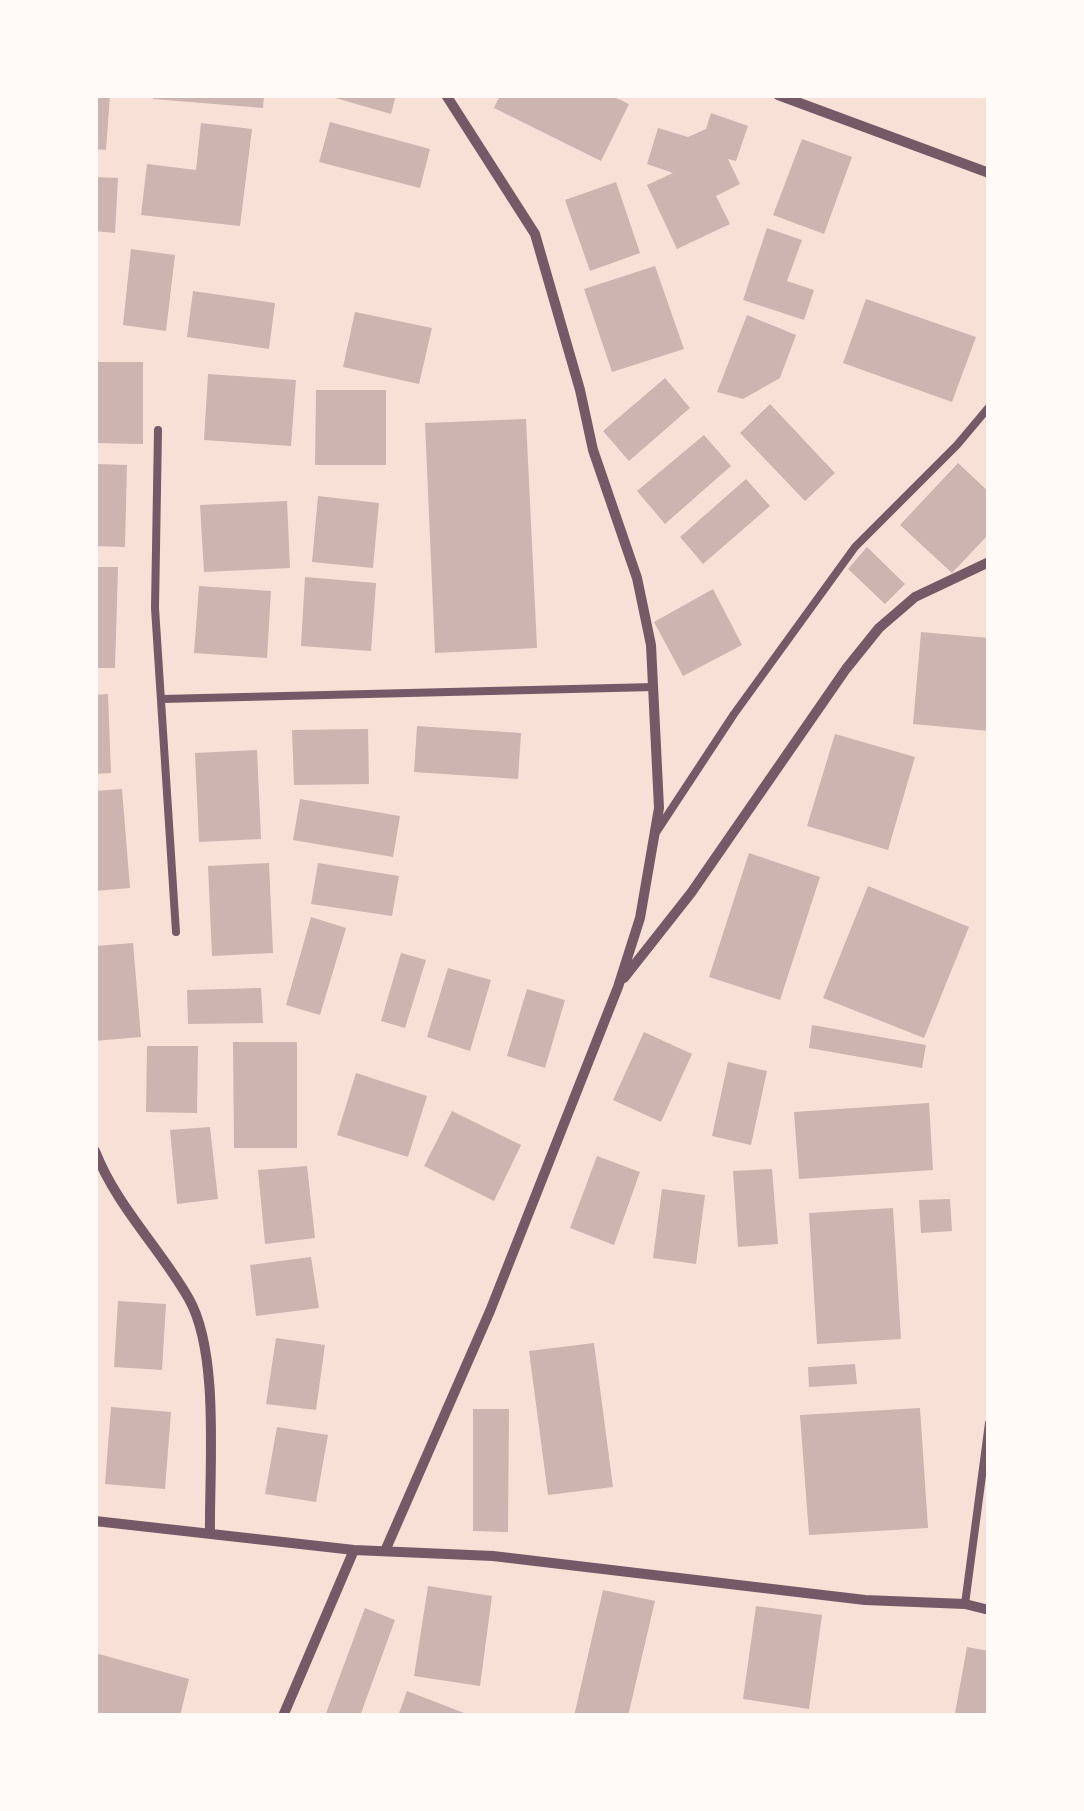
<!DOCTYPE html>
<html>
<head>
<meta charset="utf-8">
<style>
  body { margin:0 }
  #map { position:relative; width:1084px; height:1811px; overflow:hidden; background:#f7e1d7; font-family:Literata,serif }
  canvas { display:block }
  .frame { position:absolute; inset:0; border:98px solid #fffaf5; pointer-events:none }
</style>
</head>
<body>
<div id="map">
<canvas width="1084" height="1811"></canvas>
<div class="frame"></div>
</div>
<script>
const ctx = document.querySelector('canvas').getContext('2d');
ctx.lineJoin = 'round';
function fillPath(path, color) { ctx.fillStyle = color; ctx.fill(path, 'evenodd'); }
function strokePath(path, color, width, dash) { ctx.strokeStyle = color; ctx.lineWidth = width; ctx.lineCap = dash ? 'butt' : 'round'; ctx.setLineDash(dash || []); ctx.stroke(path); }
const building = new Path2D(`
  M 95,95 L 110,95 L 106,150 L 95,149 Z
  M 153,95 L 264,95 L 263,108 L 153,99 Z
  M 325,95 L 396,95 L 391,114 Z
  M 500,95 L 610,95 L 629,104 L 601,161 L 494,108 Z
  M 711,113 L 748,126 L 736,161 L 728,159 L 740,184 L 716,196 L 730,224 L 677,249 L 647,185 L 673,173 L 647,164 L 658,128 L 688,137 L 706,129 Z
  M 330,122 L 430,149 L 420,188 L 319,162 Z
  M 201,123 L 252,129 L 240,226 L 141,215 L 147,164 L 196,170 Z
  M 802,139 L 852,157 L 824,234 L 773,215 Z
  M 95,177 L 118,178 L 115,233 L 95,231 Z
  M 616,182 L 640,253 L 590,271 L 565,200 Z
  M 767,228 L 802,240 L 787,281 L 814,290 L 804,320 L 743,300 Z
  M 131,249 L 175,255 L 166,331 L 123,325 Z
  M 655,266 L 684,349 L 612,372 L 584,289 Z
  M 193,291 L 275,303 L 269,349 L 187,337 Z
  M 866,299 L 976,337 L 952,402 L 843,363 Z
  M 355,312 L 432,328 L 419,384 L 343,367 Z
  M 747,315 L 796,335 L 780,378 L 743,399 L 717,392 Z
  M 95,362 L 143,362 L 143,444 L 95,443 Z
  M 208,374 L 296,380 L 291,446 L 204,440 Z
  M 665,378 L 690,408 L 629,461 L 603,431 Z
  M 316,390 L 386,390 L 386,465 L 315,465 Z
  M 770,404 L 835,473 L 805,501 L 740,433 Z
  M 526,419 L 537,648 L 435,653 L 425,423 Z
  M 704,435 L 731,466 L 665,524 L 637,491 Z
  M 958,463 L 989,492 L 989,534 L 952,573 L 900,525 Z
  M 95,464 L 127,465 L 125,547 L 95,546 Z
  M 746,479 L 770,506 L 703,564 L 680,537 Z
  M 318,496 L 379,503 L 373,568 L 312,562 Z
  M 287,501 L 290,568 L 204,572 L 200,505 Z
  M 867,547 L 905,584 L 885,604 L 848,569 Z
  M 95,567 L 118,567 L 115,668 L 95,668 Z
  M 305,577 L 376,583 L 371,651 L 301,646 Z
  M 199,586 L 271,591 L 267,658 L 194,653 Z
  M 713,589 L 742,645 L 683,676 L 654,622 Z
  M 921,632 L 989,638 L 989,731 L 913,724 Z
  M 108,694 L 111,773 L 95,774 L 95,695 Z
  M 417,726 L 521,733 L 518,779 L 414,772 Z
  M 368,729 L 369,784 L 294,785 L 292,730 Z
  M 835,734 L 915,757 L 888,850 L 807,826 Z
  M 257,750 L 261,839 L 199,842 L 195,753 Z
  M 122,789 L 130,888 L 95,891 L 95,791 Z
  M 300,799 L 400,816 L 393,857 L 293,840 Z
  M 749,853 L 820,877 L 780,1000 L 709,977 Z
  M 269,863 L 273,953 L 212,956 L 208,866 Z
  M 318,863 L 399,876 L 392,916 L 311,904 Z
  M 868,886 L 969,927 L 924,1038 L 823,998 Z
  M 311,917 L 346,928 L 320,1015 L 286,1005 Z
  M 133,943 L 141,1037 L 95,1041 L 95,946 Z
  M 401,953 L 426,960 L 405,1028 L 381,1021 Z
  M 448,968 L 491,980 L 470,1051 L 427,1037 Z
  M 261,988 L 263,1023 L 188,1024 L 187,990 Z
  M 527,989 L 565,1000 L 545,1068 L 507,1056 Z
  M 812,1025 L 926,1045 L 922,1068 L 809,1048 Z
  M 644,1032 L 692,1054 L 661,1122 L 613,1100 Z
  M 233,1042 L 297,1042 L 297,1148 L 234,1148 Z
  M 147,1046 L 198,1046 L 197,1113 L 146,1112 Z
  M 728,1062 L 767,1071 L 751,1145 L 712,1136 Z
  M 356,1073 L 427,1096 L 408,1157 L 337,1135 Z
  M 929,1103 L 933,1170 L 799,1179 L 794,1112 Z
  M 452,1111 L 521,1145 L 494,1201 L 424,1166 Z
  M 210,1127 L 218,1199 L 177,1204 L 170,1130 Z
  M 597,1156 L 640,1172 L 614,1245 L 570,1228 Z
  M 307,1166 L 315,1238 L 265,1244 L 258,1170 Z
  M 772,1169 L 778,1244 L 738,1247 L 733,1171 Z
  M 662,1189 L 705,1195 L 696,1264 L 653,1258 Z
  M 950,1199 L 952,1231 L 921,1233 L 919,1200 Z
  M 893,1208 L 901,1339 L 817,1344 L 809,1213 Z
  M 311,1257 L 319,1308 L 256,1316 L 250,1265 Z
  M 118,1301 L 166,1304 L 162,1370 L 114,1367 Z
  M 276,1338 L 325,1345 L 316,1410 L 266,1404 Z
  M 594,1343 L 613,1487 L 548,1495 L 529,1351 Z
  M 855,1364 L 857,1384 L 809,1387 L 808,1367 Z
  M 111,1407 L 171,1412 L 165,1489 L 105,1484 Z
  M 920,1408 L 928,1528 L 809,1535 L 800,1415 Z
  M 473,1409 L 509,1409 L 508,1532 L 473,1531 Z
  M 277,1427 L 328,1435 L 316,1502 L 265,1494 Z
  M 428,1586 L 492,1596 L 480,1686 L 414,1676 Z
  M 603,1590 L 655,1601 L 628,1716 L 574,1716 Z
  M 756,1606 L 822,1615 L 809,1709 L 743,1699 Z
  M 365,1608 L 395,1620 L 360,1716 L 325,1716 Z
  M 967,1647 L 989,1651 L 989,1716 L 955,1713 Z
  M 95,1653 L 189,1679 L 180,1716 L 95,1716 Z
  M 407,1691 L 472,1716 L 398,1716 Z`);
const service = new Path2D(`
  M 158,430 L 155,608 L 176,932
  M 162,699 L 654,687
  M 657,831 L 734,714 L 855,547 L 957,445 L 989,407
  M 965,1604 L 989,1423`);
const minor = new Path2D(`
  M 778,95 L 989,173
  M 624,978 L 691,893 L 846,669 L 879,628 L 915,597 L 989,562
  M 95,1151 C 117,1207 160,1248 189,1299 C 220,1354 209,1471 210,1534
  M 95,1521 L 354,1550 L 493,1556 L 865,1600 L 965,1604 L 989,1610
  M 385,1551 L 490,1311 L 618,987 L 640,918 L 659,808 L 651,645 L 637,578 L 593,450 L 580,390 L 535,234 L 446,95
  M 283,1716 L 354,1550`);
fillPath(building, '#ccb4b1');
strokePath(service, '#755966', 8);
strokePath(minor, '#755966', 10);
</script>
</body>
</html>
